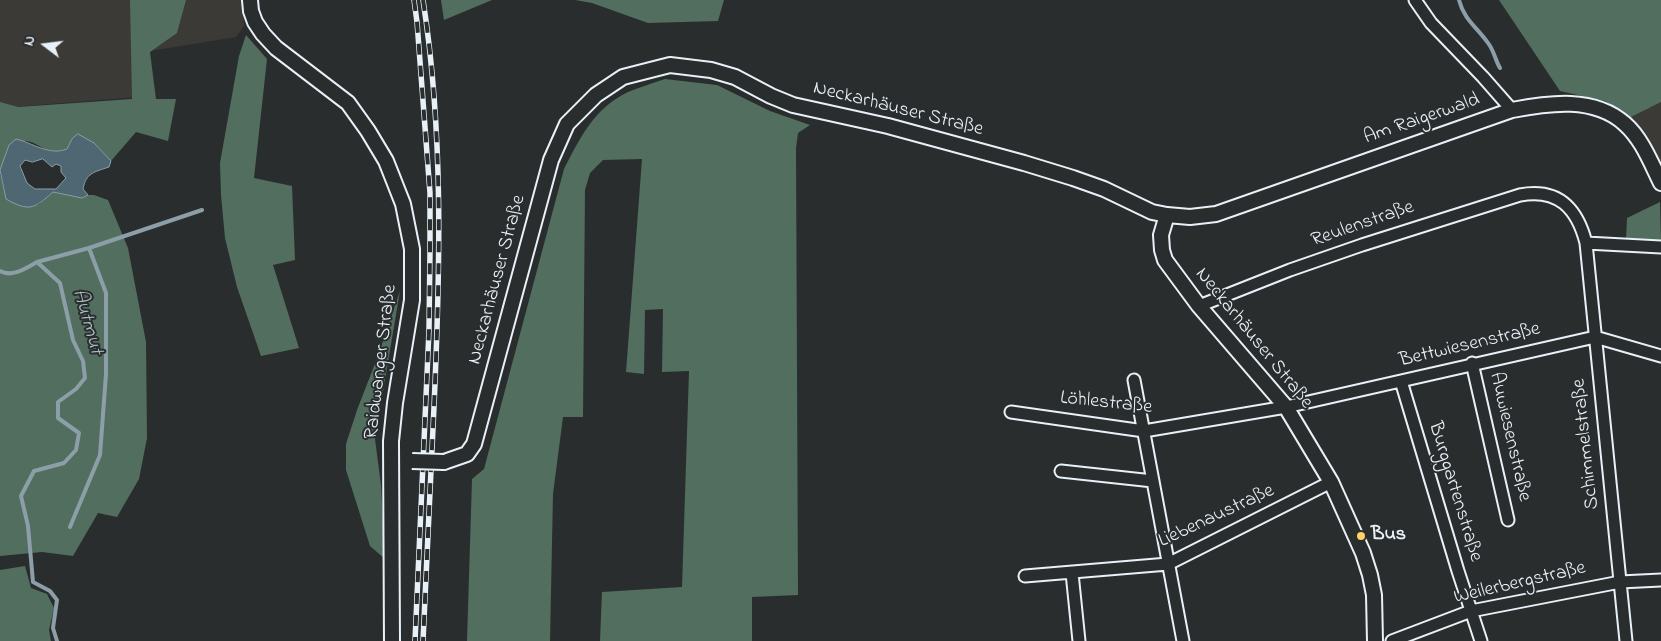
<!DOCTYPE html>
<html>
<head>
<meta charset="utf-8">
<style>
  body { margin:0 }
  #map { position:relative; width:1661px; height:641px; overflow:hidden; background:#2a2d2e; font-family:"Indie Flower",sans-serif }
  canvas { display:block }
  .north { position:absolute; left:20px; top:20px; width:50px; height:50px; -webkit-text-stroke:4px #2a2d2e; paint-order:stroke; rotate:285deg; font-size:14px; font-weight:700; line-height:20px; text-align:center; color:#e8f1f8 }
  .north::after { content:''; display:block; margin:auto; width:18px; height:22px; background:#e8f1f8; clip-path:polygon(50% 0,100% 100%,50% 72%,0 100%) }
</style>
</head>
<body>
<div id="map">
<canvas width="1661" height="641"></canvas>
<div class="north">N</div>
</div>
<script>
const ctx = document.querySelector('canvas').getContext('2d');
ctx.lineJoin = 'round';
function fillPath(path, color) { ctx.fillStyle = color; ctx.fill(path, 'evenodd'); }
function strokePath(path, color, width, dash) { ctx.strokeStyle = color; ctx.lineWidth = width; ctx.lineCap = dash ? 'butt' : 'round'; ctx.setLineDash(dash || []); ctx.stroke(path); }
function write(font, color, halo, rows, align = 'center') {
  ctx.font = font + ' "Indie Flower",sans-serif'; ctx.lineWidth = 4; ctx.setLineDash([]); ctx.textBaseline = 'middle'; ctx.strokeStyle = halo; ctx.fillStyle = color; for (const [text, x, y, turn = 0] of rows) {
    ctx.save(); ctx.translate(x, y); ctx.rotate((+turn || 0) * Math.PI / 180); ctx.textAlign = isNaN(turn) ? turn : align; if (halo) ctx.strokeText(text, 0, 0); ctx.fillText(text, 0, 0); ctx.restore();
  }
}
const built = new Path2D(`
  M 0,0 L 242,0 L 244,26 L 236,37 L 150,51 L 151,96 L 0,108 Z
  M 1661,102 L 1661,170 L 1640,132 L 1629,118 Z`);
const green = new Path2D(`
  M 130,0 L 186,0 L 177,33 L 150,52 L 156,99 L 176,99 L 168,141 L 136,132 L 111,161 L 94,143 L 72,139 L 67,149 C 45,157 39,141 25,141 C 20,141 14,144 9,145 L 0,170 L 0,102 L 18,107 L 132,99 Z
  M 441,0 L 492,0 L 444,20 Z
  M 575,0 L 724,0 L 718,21 L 648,23 L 592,3 Z
  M 1499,0 L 1661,0 L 1661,102 L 1629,118 L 1605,101 L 1560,91 Z
  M 246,35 L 267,59 L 254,178 L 292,186 L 295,260 L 273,265 L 299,348 L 261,356 L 237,287 L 225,238 L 221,195 L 220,163 L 239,56 Z
  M 665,79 L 717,85 L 770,111 L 810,125 L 798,133 L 796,148 L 798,595 L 752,597 L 752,641 L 600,641 L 602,592 L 682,587 L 689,371 L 662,372 L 663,309 L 645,310 L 644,374 L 626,372 L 642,159 L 603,160 L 590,173 L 585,190 L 583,417 L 563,417 L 553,494 L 550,641 L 467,641 L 472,479 L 484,469 L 564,169 C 580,138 594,108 628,92 C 640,87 653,83 665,79 Z
  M 0,173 L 6,199 L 38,205 L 53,192 L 82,198 L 88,195 L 94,195 L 108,200 L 128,248 L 146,342 L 147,438 L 139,479 L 117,517 L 98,513 L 73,556 L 42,552 L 0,556 Z
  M 1660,202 L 1661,242 L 1626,240 L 1627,218 Z
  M 400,291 L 375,439 L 381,485 L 385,559 L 370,546 L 346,470 L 346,444 L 357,410 L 378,356 Z
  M 25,566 L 31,588 L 47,594 L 54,608 L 49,630 L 51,641 L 0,641 L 0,570 Z`);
const water = new Path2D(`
  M 78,134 L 94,143 L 111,161 L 109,167 C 94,172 86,173 83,189 L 88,195 L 82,198 L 53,192 C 34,209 29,212 6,199 L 0,170 L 9,145 L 16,139 C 33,143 49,156 67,149 L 72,139 ZM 43,159 L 52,167 L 56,164 L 61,166 L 61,172 L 66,178 L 56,189 L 35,189 L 27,183 L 20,166 L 25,160 L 32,162 Z`);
const stream = new Path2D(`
  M 1459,0 C 1464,20 1478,28 1488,43 C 1494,50 1495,60 1500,68
  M 37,262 L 89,248 L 202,210
  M 0,271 C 12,278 26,268 37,262 L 60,283 L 73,340 L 83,361 L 85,378 L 76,389 L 58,402 L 58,418 L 79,433 L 76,450 L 64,463 L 34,471 L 21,496 L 28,526 L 33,582 L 50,591 L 57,600 L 53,628 L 57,641
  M 70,527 L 100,455 L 106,374 L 106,293 L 89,248`);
const minor = new Path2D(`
  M 1415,0 L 1431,23 L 1483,77 L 1512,110
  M 1586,243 L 1661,247
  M 1199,306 L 1290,270 L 1362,245 L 1520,195 C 1558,188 1577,208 1586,243 L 1626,641
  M 1472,363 L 1508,520
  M 1134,380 L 1183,641
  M 1401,381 L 1458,571 L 1481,641
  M 1011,412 L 1144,431 L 1286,407 L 1595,337 L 1661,356
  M 1061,471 L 1153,481
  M 1072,573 L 1079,641
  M 1025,576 L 1168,564 L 1331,482
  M 1392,641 L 1471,611 L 1620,582 L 1661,580`);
const tertiary = new Path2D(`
  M 250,0 L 251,11 L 255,22 L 263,34 L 276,48 L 348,103 L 368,131 L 386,161 L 403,204 L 412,249 L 412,300 L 395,403 L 391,441 L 392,641
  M 1167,215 L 1161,235 L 1162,250 L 1165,260 L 1199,306 L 1286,407 L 1331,482 L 1363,553 L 1370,575 L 1374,595 L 1375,641
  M 444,462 L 467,454 L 474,444 L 551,160 L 567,124 L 596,95 L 623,77 L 670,65 L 711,70 L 735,77 L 771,96 L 793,105 L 888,126 L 1024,163 L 1073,178 L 1104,189 L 1152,212 L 1167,215 L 1190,217 L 1216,214 L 1512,110 C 1549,103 1594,96 1625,124 C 1642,139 1651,163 1661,183`);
const rail = new Path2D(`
  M 414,0 L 417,22 L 430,193 L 430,251 L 429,330 L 415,641
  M 423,0 C 444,134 440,272 434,407 C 430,485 427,563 423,641`);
const tertiaryBridge = new Path2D(`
  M 412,461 L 444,462`);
const markers = [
  [1361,536,5,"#ffd166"]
];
const streetNames = [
  ["Neckarhäuser Straße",898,110,14],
  ["Am Raigerwald",1422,120,-19],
  ["Reulenstraße",1363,225,-19],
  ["Neckarhäuser Straße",498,280,-75],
  ["Neckarhäuser Straße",1253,339,51],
  ["Bettwiesenstraße",1470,346,-13],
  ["Raidwanger Straße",382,362,-83],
  ["Löhlestraße",1106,404,6],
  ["Auwiesenstraße",1509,437,77],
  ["Schimmelstraße",1587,444,-96],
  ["Burggartenstraße",1454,492,73],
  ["Liebenaustraße",1217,517,-25],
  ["Weilerbergstraße",1520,584,-13]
];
const poiNames = [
  ["Bus",1371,536]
];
const waterNames = [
  ["Autmut",86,322,74]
];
fillPath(built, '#3b3a37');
fillPath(green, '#526e5e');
fillPath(water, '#4e6772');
strokePath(water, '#8c9ea8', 1);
strokePath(stream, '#8c9ea8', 4);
strokePath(minor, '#e8f1f8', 15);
strokePath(tertiary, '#e8f1f8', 18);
strokePath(minor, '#2a2d2e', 11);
strokePath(tertiary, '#2a2d2e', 14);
strokePath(rail, '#e8f1f8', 5.5);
strokePath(rail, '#2a2d2e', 4, [11]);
strokePath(tertiaryBridge, '#e8f1f8', 18, []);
strokePath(tertiaryBridge, '#2a2d2e', 14);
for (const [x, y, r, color] of markers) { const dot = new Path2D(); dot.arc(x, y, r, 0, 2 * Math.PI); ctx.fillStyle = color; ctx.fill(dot); strokePath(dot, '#2a2d2e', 2); }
write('20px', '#e8f1f8', '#2a2d2e', streetNames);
write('bold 20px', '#e8f1f8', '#2a2d2e', poiNames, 'left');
write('italic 21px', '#aabac2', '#2a2d2e', waterNames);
</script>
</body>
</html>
